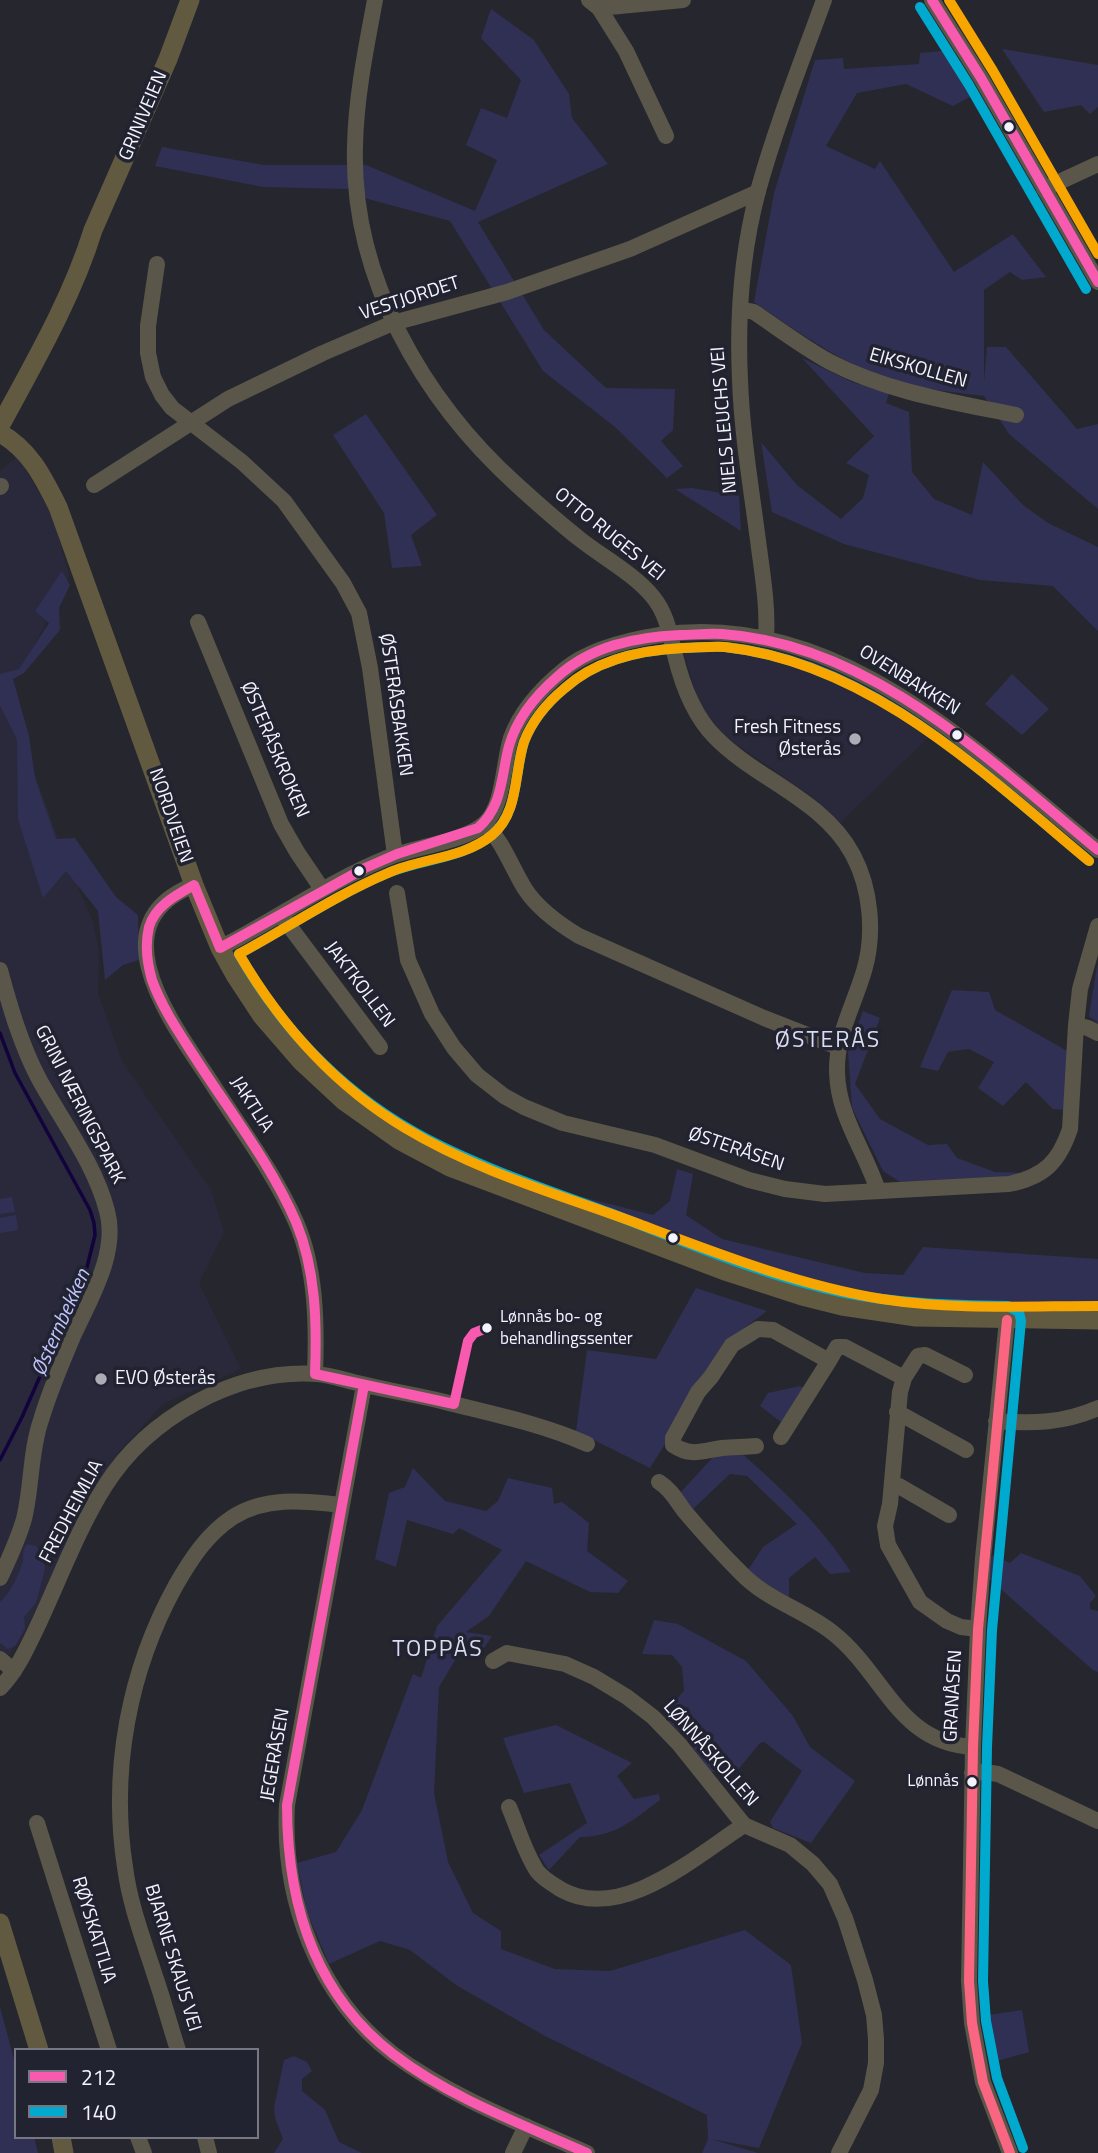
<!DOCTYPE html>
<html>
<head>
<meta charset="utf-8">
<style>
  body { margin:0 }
  #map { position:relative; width:1098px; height:2153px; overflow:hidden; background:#26262e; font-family:"Titillium Web",sans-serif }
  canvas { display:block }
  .legend { position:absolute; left:14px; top:2048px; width:245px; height:91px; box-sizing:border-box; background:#222331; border:2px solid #767783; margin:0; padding:9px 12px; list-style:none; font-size:21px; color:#f3f4fe }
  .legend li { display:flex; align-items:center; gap:14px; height:35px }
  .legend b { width:35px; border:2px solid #767783 }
</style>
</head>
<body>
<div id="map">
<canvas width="1098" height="2153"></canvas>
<ul class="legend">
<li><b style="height:9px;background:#f75aaf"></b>212</li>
<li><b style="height:9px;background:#00a9ce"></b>140</li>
</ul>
</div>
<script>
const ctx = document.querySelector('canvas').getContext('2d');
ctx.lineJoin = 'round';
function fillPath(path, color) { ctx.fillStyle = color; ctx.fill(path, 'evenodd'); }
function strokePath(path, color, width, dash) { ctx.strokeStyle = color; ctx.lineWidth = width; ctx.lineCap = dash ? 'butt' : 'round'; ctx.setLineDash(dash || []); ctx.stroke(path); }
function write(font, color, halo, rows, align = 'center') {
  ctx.font = font + ' "Titillium Web",sans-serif'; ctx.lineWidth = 7; ctx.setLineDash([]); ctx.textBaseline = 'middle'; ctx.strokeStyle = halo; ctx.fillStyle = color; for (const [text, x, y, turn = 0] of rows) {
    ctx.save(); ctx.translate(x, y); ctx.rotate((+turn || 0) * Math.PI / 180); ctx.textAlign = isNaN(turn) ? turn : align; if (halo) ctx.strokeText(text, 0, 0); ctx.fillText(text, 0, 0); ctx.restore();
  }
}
const built = new Path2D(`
  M 18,456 L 53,517 L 69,575 L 45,625 L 19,673 L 7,685 L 23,741 L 63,852 L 93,922 L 99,950 L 98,993 L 122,1061 L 211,1190 L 224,1232 L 199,1283 L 241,1369 L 163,1404 L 118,1453 L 84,1511 L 21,1640 L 0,1666 L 0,471 Z
  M 680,642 L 767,646 L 828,666 L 885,694 L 937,729 L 839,824 L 811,796 L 723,735 L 700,706 Z`);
const green = new Path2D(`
  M 491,9 L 534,40 L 569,94 L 572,118 L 608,164 L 478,222 L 544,330 L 606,388 L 675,389 L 673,430 L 661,441 L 683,466 L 667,478 L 615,427 L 543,371 L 450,221 L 368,199 L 349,189 L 263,187 L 155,166 L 162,147 L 264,165 L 366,165 L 475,211 L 497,160 L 466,145 L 481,108 L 507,118 L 521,80 L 481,38 Z
  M 1002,49 L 1098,65 L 1098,107 L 1090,114 L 1081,105 L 1044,112 Z
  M 951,50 L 976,94 L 953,106 L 906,84 L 857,93 L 826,146 L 875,169 L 880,161 L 954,272 L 1013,234 L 1046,277 L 1022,280 L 1010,272 L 984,290 L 984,382 L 987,347 L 1006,347 L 1077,429 L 1098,424 L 1098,509 L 1009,434 L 984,396 C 961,393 937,391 915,386 C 854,373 804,336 754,302 L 774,193 L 815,60 L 843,58 L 844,69 L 919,64 L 920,53 Z
  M 802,358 L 852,382 L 889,393 L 886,403 L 909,412 L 912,472 L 934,499 L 972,515 L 983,462 L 1023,505 L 1048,523 L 1098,547 L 1098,631 L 1053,586 L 980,580 L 844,544 L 772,512 L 761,442 L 797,485 L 841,519 L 863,498 L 869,475 L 846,463 L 874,436 Z
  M 366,414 L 437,515 L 411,535 L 422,566 L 392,568 L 384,513 L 333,435 Z
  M 692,488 L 739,496 L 741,531 L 675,489 Z
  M 62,571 L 70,585 L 59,608 L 60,630 L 24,673 L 13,679 L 29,736 L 35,778 L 56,839 L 75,838 L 116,897 L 138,915 L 139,960 L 123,965 L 105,980 L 98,911 L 66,871 L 43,898 L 18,819 L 17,740 L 0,705 L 0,674 L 19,669 L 49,623 L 35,611 Z
  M 1012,674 L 1049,709 L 1022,735 L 985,704 Z
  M 1097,966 L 1098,966 L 1098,1023 L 1089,1016 Z
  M 952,990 L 989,992 L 995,1010 L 1069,1052 L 1066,1110 L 1053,1109 L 1026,1082 L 1003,1106 L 978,1088 L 994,1062 L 969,1049 L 948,1052 L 938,1071 L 920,1067 Z
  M 863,1011 L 880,1018 L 855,1084 L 880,1119 L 928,1145 L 947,1144 L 957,1158 L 995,1172 L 1027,1173 L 994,1180 L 900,1182 L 883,1171 L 852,1108 L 848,1052 Z
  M 677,1169 L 693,1174 L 686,1215 L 722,1239 L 865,1273 L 903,1275 L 923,1247 L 1098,1259 L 1098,1312 C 1019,1308 938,1311 860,1297 C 762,1280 671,1239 578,1205 L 582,1197 L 653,1215 L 670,1201 Z
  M 12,1197 L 15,1212 L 0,1214 L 0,1199 Z
  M 16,1215 L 18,1230 L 0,1233 L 0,1218 Z
  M 696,1288 L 767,1311 L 731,1338 L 650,1468 L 576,1431 L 587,1350 L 656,1359 Z
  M 800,1386 L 806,1389 L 781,1422 L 760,1406 L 768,1393 Z
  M 739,1451 C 783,1490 818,1522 851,1572 L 830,1574 L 815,1557 L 789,1578 L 789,1601 L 748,1570 L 763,1547 L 797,1524 L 747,1476 L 730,1474 L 693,1509 L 679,1494 L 715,1455 Z
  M 413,1468 L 445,1501 L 486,1511 L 498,1501 L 508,1478 L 552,1488 L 554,1504 L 562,1502 L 589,1523 L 587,1551 L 628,1581 L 618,1593 L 590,1592 L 526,1561 L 489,1616 L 466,1632 L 492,1636 L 484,1648 L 461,1650 L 439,1687 L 434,1793 L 448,1862 L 473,1913 L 501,1931 L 501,1949 L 555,1969 L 610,1971 L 745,1930 L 791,1965 L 802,2043 L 759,2148 L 711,2139 L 758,2153 L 702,2153 L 708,2139 L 707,2115 L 545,2036 L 456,1985 L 410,1950 L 380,1941 L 329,1964 L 307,1912 L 297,1863 L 336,1852 L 362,1810 L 413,1674 L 421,1678 L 437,1626 L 502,1550 L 459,1528 L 453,1534 L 407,1520 L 396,1567 L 375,1559 L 389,1493 L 405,1487 Z
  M 27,1544 L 36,1546 L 42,1553 L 45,1569 L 36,1603 L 24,1617 L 25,1628 L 15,1646 L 8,1649 L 0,1643 L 0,1602 C 10,1594 20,1573 23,1560 C 24,1553 22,1550 27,1544 Z
  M 1021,1553 L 1080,1576 L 1096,1596 L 1090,1603 L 1090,1609 L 1098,1611 L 1098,1672 L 1093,1670 L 988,1578 L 989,1562 L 992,1555 L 1010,1563 Z
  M 654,1620 L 678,1624 L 746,1661 L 793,1716 L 810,1747 L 855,1781 L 811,1843 L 773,1828 L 770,1822 L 802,1771 L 764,1742 L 760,1743 L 732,1777 L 710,1771 L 686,1738 L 664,1717 L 684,1690 L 682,1667 L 672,1655 L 642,1654 Z
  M 556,1725 L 632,1763 L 617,1776 L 634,1799 L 659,1794 L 660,1800 C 633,1820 615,1837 580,1837 L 549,1870 L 539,1855 L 587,1823 L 570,1783 L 524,1793 L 503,1738 Z
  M 0,2007 L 16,2067 L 16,2137 L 34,2137 L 38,2153 L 0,2153 Z
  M 1022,2010 L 1029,2052 L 990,2063 L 982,2016 Z
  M 294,2056 L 307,2062 L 312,2071 L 302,2079 L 302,2091 L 325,2110 L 339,2142 L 362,2153 L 274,2153 L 283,2139 L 275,2118 L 274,2108 L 284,2060 Z`);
const stream = new Path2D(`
  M 0,1033 L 15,1073 L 90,1210 L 94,1223 L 95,1235 L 85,1275 L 22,1417 L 0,1460`);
const minor = new Path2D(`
  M 375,0 C 366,48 356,97 355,146 C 351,277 423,400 517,485 C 538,504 559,523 581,540 C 604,558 634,574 653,597 C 667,614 670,635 675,655 C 682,684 693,715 715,737 C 757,780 823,799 853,855 C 871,889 875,934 864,971 C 854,1005 836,1035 837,1072 C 838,1117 865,1150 878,1191
  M 589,0 L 599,8 L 683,0
  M 932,0 L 981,78 L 1098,282
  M 599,8 L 626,51 L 666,136
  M 1044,189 L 1098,164
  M 157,264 L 148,326 L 148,353 L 153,377 L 162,395 L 172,408 L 242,462 L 284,501 L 343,583 L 359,613 L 370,668 L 395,855
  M 740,309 L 754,312 C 779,329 804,348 830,362 C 888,392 953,402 1016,415
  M 94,485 L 228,399 L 323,353 L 393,323 L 507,292 L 630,249 L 758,192
  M 0,487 L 1,486
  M 198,622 L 281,824 L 297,852 L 322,889
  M 766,638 C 768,608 763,578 759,548 C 752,493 742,436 740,380 C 737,317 742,251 758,191 C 776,126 801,63 824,0
  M 485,823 C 504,844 511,866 525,889 C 538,909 559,924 579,936 L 764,1018 L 838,1047
  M 194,885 C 93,925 177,1029 213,1085 C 241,1129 275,1174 296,1222 C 316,1268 317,1324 315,1374
  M 397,893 L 408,960 L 432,1014 L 454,1048 L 477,1075 L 504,1096 L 524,1107 L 563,1123 L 655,1145 L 749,1180 L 785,1189 L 825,1194 L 1009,1184 C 1044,1177 1059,1162 1070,1129 L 1076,1025 L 1080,989 L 1098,926
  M 281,915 L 380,1047
  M 220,948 C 277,919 328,882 387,858 C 413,847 464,842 484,824 C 504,807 503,763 511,738 C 521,710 542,688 564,670 C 589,649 628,640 660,635 C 837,610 972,748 1098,850
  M 0,970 C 10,1007 21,1045 39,1079 C 62,1121 95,1164 107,1211 C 119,1254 88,1302 71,1341 C 60,1367 49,1393 41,1420 C 30,1452 32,1487 24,1519 C 18,1540 9,1559 0,1578
  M 1076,1025 L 1088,1028 L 1098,1033
  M 1007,1320 L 983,1558 L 978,1629 L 973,1747 L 969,1981 L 972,2023 L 983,2082 L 1010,2153
  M 965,1375 L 925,1355 L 918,1356 L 904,1378 L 900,1392 L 890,1504 L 885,1526 L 888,1545 L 920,1602 L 947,1621 L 961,1627 L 978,1629
  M 364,1385 L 287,1805 C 282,1898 317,1996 393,2054 C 451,2097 522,2124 587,2153
  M 897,1412 L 966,1450
  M 996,1421 C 1033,1424 1064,1423 1098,1408
  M 781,1437 L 829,1361
  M 756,1446 C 744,1447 733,1447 722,1448 C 702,1451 691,1457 673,1445 L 673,1438 L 698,1392 L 711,1377 L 732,1345 L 758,1329 L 773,1330 L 829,1361 L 837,1347 L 845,1347 L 904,1378
  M 659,1482 C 672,1490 677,1502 686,1513 C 703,1533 722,1554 740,1572 C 769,1602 803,1609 833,1633 C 884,1673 898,1743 973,1747
  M 892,1486 L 899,1486 L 949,1515
  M 0,1659 L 14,1671
  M 493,1661 L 507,1653 L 565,1664 L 594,1677 L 627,1697 L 653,1717 L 679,1744 L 744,1825 L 790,1845 L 813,1864 L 830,1884 L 845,1918 L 865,1980 L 874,2015 L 876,2039 L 876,2063 L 871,2090 L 839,2153
  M 0,1688 C 17,1671 28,1646 38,1625 C 59,1580 79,1527 105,1486 C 148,1418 234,1369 316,1374 C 332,1375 347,1381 362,1384 C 389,1391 418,1395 445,1402 C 493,1414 542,1424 587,1444
  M 972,1773 L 985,1772 L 998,1774 L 1098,1821
  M 509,1807 C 518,1828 524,1851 537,1871 C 543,1879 554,1885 562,1890 C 621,1923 696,1856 744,1825
  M 37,1823 L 109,2050
  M 178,2050 C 170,2026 164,2002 156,1979 C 144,1941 130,1906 125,1867 C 110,1770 129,1670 176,1585 C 191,1559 207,1534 233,1517 C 266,1496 305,1501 342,1505
  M 138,2137 L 144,2153
  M 205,2137 L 209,2153
  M 513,2153 L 526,2126`);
const major = new Path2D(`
  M 0,426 C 34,363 72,298 93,230 L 168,59 L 190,0
  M 0,433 C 30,450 43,477 58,507 L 194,885 L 220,948 L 235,975 L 262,1016 L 301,1061 L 344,1101 L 399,1140 L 450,1167 L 728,1272 L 802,1296 L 842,1306 L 916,1317 L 1098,1320
  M 0,1923 L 39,2050
  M 61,2137 L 64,2153`);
const bus1 = new Path2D(`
  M 932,0 L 981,78 L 1098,282
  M 487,1328 L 474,1333 L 468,1341 L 454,1404 L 315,1374 C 317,1323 316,1270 296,1222 C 271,1164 230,1112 196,1059 C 180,1034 162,1008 152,980 C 147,963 145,944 149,927 C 155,906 176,895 194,885 L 220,948 L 365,868 L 397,854 L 478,828 C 503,806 501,776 509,746 C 517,718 535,696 557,677 C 591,646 635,637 680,635 C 693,635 708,633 722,634 C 871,644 989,760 1098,850
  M 364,1385 L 287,1805 C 287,1901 314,1993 393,2054 C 450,2098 522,2124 587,2153`);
const bus2 = new Path2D(`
  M 920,7 L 969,85 L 1086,289
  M 1023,2148 L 997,2078 L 986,2021 L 983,1981 L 987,1747 L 992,1630 L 1021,1321 L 1019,1312 L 1008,1306 C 954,1305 899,1304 845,1293 C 764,1276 687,1243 610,1213 C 549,1190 487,1170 429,1140 C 348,1098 284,1033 239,954 C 289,927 336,895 388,873 C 421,859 463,859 492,835 C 519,813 514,773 524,742 C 532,721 548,702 565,688 C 597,659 641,650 683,648 C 697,648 711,646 725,647 C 870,662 982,772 1089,861`);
const bus3 = new Path2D(`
  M 949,0 L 993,71 L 1098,254
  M 1089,861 C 982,772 870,663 725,647 C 712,646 697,648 683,648 C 641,650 597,659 565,688 C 548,702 532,721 524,742 C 514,773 519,813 492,835 C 463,859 421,858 388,873 C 336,895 289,927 239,954 C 280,1024 335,1086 405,1128 C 478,1172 561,1195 639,1224 C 719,1254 798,1285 882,1299 C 953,1310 1026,1306 1098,1306`);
const bus4 = new Path2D(`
  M 1007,1320 L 978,1629 L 973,1747 L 969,1981 L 972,2023 L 983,2082 L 1010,2153`);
const markers = [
  [1009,127,6,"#f3f4fe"],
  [957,735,6,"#f3f4fe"],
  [855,739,7,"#abacb5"],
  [359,871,6,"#f3f4fe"],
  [673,1238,6,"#f3f4fe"],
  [487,1328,6,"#f3f4fe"],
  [101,1379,7,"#abacb5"],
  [972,1782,6,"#f3f4fe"]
];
const busNames = [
  ["Lønnås bo- og",500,1318],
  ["behandlingssenter",500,1340],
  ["Lønnås",959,1782,"right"]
];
const streetNames = [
  ["GRINIVEIEN",144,116,-67],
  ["VESTJORDET",410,299,-18],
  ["EIKSKOLLEN",918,369,16],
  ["NIELS LEUCHS VEI",725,420,-95],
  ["OTTO RUGES VEI",609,535,39],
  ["OVENBAKKEN",909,681,32],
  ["ØSTERÅSBAKKEN",395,705,82],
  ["ØSTERÅSKROKEN",274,750,67],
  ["NORDVEIEN",170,816,71],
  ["JAKTKOLLEN",359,985,53],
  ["GRINI NÆRINGSPARK",79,1105,63],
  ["JAKTLIA",251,1105,57],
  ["ØSTERÅSEN",736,1150,19],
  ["FREDHEIMLIA",72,1512,-62],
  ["GRANÅSEN",954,1696,-87],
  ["LØNNÅSKOLLEN",710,1754,49],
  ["JEGERÅSEN",276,1755,-80],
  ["RØYSKATTLIA",93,1930,73],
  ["BJARNE SKAUS VEI",172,1958,73]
];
const poiNames = [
  ["Fresh Fitness",841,728],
  ["Østerås",841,750],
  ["EVO Østerås",115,1379,"left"]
];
const waterNames = [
  ["Østernbekken",62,1323,-66]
];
const quarterNames = [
  ["ØSTERÅS",828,1041],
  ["TOPPÅS",438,1650]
];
fillPath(built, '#29293b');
fillPath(green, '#303054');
strokePath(stream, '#12033d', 3.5);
strokePath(minor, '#5a5649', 16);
strokePath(major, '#615a41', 19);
strokePath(bus1, '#f75aaf', 10);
strokePath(bus2, '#00a9ce', 10);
strokePath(bus3, '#f7a600', 10);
strokePath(bus4, '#fa6682', 10);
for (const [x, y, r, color] of markers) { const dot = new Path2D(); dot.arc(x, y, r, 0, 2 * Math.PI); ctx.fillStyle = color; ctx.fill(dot); strokePath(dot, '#222331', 2.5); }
write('17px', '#f3f4fe', '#222331', busNames, 'left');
write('19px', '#f3f4fe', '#222331', streetNames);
write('19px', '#f3f4fe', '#222331', poiNames, 'right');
write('italic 21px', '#c0c4ff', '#222331', waterNames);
ctx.letterSpacing = '2px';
write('23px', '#dadcef', '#222331', quarterNames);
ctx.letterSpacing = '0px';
</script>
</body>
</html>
